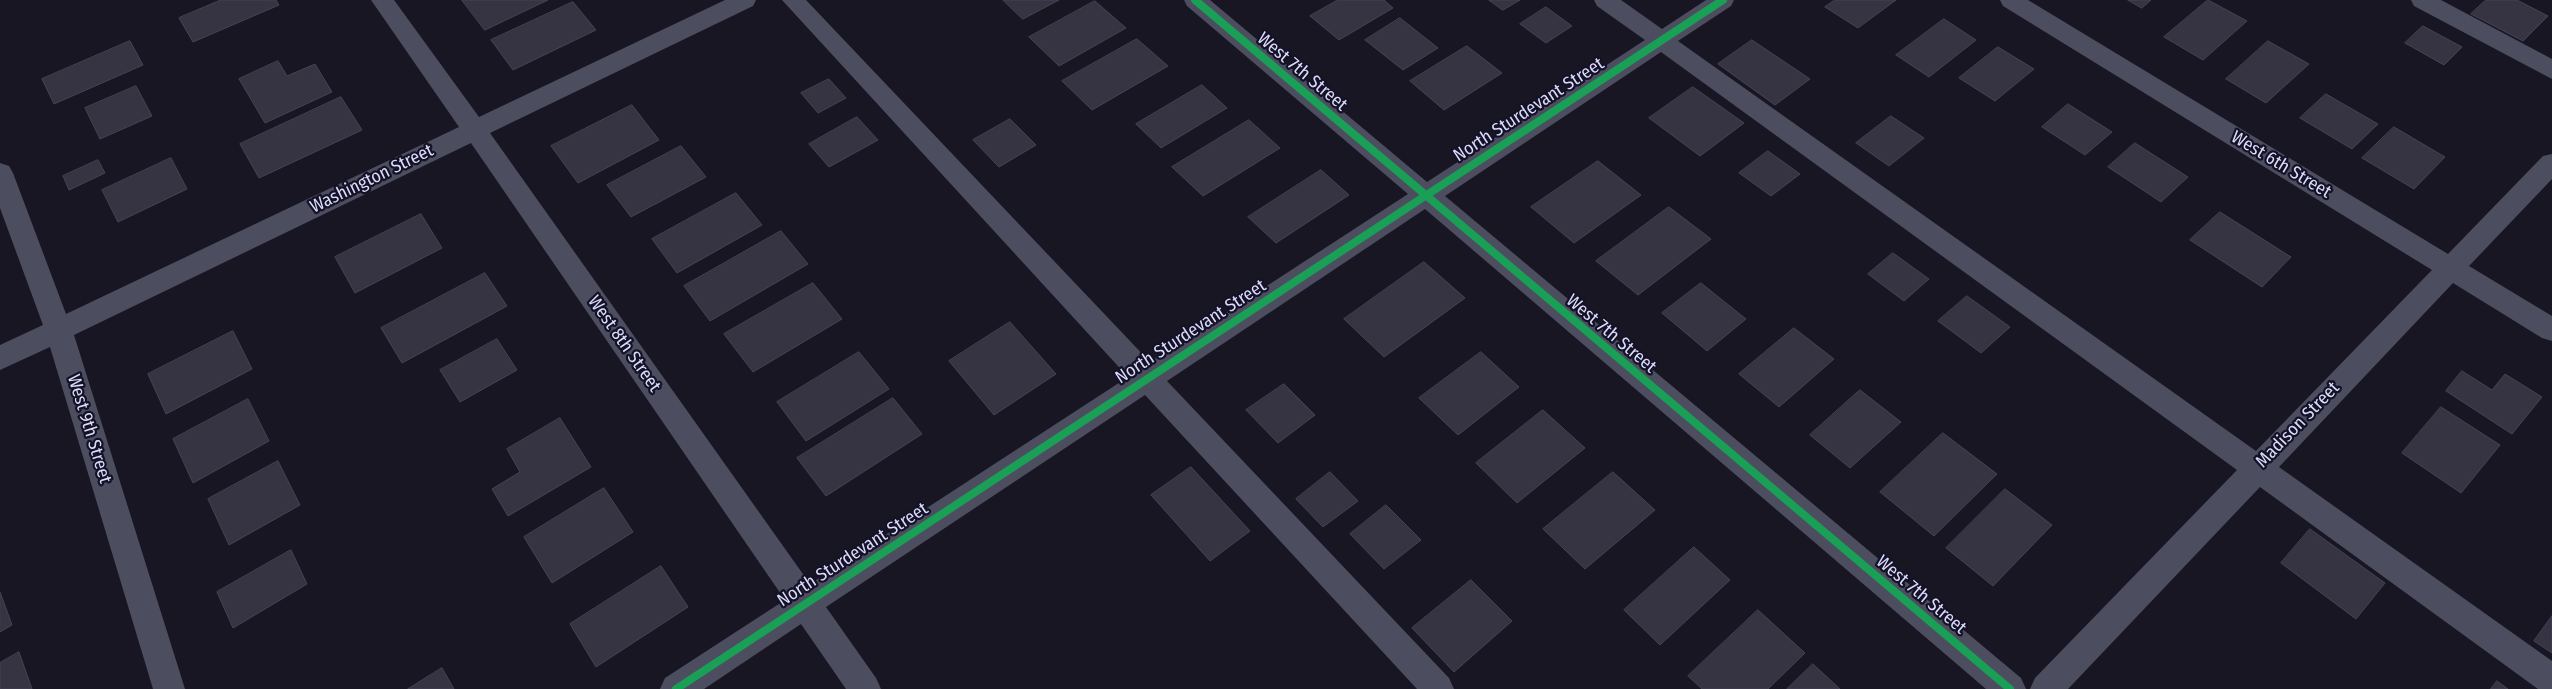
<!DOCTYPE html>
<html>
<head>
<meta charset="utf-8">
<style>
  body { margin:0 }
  canvas { display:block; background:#181622 }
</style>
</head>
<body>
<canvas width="2552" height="689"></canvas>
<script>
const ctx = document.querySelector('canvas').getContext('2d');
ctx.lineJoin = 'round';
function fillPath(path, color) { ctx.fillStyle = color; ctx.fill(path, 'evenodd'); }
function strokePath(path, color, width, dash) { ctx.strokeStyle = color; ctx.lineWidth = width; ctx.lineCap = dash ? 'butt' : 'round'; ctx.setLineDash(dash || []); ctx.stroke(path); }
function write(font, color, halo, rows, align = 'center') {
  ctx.font = font + ' "Fira Sans Condensed",sans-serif'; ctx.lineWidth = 4.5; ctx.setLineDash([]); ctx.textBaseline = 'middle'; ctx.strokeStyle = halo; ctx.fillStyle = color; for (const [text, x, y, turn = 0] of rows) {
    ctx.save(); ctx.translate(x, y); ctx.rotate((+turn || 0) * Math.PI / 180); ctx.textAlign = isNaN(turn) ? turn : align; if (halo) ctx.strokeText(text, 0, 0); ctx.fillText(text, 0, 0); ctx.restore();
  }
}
const building = new Path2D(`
  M 221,0 L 276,0 L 279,5 L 193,42 L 179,18 Z
  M 462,0 L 548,0 L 485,30 Z
  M 1003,0 L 1059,0 L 1023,19 Z
  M 1338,0 L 1384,0 L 1393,8 L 1339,40 L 1310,16 Z
  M 1489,0 L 1520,0 L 1503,10 Z
  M 1835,0 L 1896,0 L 1858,28 L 1825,7 Z
  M 2128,0 L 2151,0 L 2142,8 Z
  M 2208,0 L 2247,21 L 2203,60 L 2164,37 Z
  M 2486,0 L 2517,0 L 2548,16 L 2523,41 L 2471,14 Z
  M 1095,1 L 1126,28 L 1059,66 L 1029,37 Z
  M 573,2 L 596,30 L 513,70 L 491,40 Z
  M 1546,7 L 1572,26 L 1546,43 L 1520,24 Z
  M 1400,18 L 1438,48 L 1403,70 L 1365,40 Z
  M 1944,19 L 1976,40 L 1929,77 L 1896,55 Z
  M 2423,26 L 2462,47 L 2444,65 L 2405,43 Z
  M 1137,39 L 1168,66 L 1092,110 L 1062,81 Z
  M 1752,40 L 1810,79 L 1775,105 L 1718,64 Z
  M 130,41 L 143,65 L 54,104 L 42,79 Z
  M 2268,41 L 2309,64 L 2266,103 L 2226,79 Z
  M 1467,46 L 1502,73 L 1444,110 L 1410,81 Z
  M 1998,47 L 2034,69 L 1995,101 L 1959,78 Z
  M 278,61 L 287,76 L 315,64 L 332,92 L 265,123 L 239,79 Z
  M 829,79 L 846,98 L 818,113 L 801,93 Z
  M 1202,85 L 1227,108 L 1161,148 L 1136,124 Z
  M 136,86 L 152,116 L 100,139 L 85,108 Z
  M 1693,87 L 1744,123 L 1700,156 L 1649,118 Z
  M 2326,94 L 2378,124 L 2352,149 L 2300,118 Z
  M 341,97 L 362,130 L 259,178 L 240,144 Z
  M 2068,104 L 2112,132 L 2085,155 L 2042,127 Z
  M 632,105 L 659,140 L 578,183 L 551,146 Z
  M 1891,116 L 1924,138 L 1889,166 L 1856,143 Z
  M 857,117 L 878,140 L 829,167 L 809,144 Z
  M 1010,119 L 1036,145 L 999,167 L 973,140 Z
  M 1249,120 L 1280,148 L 1203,196 L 1172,167 Z
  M 2394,127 L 2445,157 L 2414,189 L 2362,158 Z
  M 2135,143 L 2188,177 L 2161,202 L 2108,167 Z
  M 681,146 L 706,177 L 631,217 L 607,185 Z
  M 1768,151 L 1800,174 L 1771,196 L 1739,173 Z
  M 171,158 L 187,189 L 118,222 L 102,190 Z
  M 98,160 L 105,173 L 69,190 L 63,176 Z
  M 1598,161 L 1641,195 L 1574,243 L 1531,207 Z
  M 1321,170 L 1349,195 L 1276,243 L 1248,217 Z
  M 736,193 L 762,225 L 677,273 L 652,239 Z
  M 1669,207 L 1711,239 L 1638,295 L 1596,261 Z
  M 2220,212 L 2291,257 L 2262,287 L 2190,240 Z
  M 421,214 L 442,248 L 355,293 L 335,257 Z
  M 781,231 L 808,264 L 710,321 L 684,286 Z
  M 1893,253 L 1929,279 L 1904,301 L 1868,274 Z
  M 1424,262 L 1465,298 L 1384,357 L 1344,319 Z
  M 485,273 L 507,306 L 402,363 L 381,328 Z
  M 813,283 L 842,319 L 753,372 L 724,334 Z
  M 1701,283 L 1746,319 L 1707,351 L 1662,313 Z
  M 1967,296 L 2010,327 L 1981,353 L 1938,321 Z
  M 1010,322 L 1056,374 L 994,415 L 949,361 Z
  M 1794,328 L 1834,359 L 1779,407 L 1739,374 Z
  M 233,331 L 252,369 L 166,414 L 148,374 Z
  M 497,339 L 517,370 L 460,402 L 440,370 Z
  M 859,352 L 889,389 L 806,441 L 777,402 Z
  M 1481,352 L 1519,387 L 1458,435 L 1419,398 Z
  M 2462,371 L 2492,390 L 2505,374 L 2542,397 L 2512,434 L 2446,391 Z
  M 1284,384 L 1315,415 L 1278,443 L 1246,410 Z
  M 1860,390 L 1901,422 L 1850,468 L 1810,435 Z
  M 893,398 L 922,434 L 826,496 L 797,458 Z
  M 248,399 L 269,441 L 193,483 L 173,439 Z
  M 2441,407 L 2500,445 L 2461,493 L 2402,453 Z
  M 1543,410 L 1585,448 L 1517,503 L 1476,463 Z
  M 560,418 L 591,467 L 508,516 L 492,489 L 520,472 L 507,449 Z
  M 1943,433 L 1997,474 L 1934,536 L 1880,492 Z
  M 278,461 L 300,505 L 229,545 L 208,499 Z
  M 1191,467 L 1250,531 L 1210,561 L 1151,495 Z
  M 1330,472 L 1358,501 L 1323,527 L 1296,499 Z
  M 1613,472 L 1655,510 L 1585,569 L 1543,529 Z
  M 604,488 L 633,532 L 552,583 L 524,537 Z
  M 2005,489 L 2052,525 L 1993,586 L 1946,548 Z
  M 1386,505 L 1421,540 L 1384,569 L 1350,534 Z
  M 2310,529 L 2385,583 L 2356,619 L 2281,563 Z
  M 1694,547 L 1730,580 L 1660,645 L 1624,610 Z
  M 291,550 L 307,584 L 233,628 L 217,592 Z
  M 661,566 L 688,607 L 596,667 L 570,624 Z
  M 1471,580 L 1512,621 L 1454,672 L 1412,628 Z
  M 0,592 L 12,625 L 0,632 Z
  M 1758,610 L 1805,653 L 1768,689 L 1702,689 L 1688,676 Z
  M 2552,616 L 2552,653 L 2534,641 Z
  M 19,652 L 32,689 L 0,689 L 0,663 Z
  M 1813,664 L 1840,689 L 1787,689 Z
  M 442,668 L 454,689 L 408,689 Z
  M 2497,681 L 2508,689 L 2491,689 Z`);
const minor = new Path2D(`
  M 371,0 L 394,0 L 479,117 L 725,0 L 756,0 L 753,6 L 490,133 L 810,584 L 1128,377 L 782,0 L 806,0 L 1150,362 L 1408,194 L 1187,6 L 1184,0 L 1210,0 L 1427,182 L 1645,40 L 1597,6 L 1594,0 L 1621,0 L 1662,29 L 1706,0 L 1734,0 L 1731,6 L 1678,41 L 2256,451 L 2432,270 L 2003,6 L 2000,0 L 2028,0 L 2448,254 L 2543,156 L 2552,154 L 2552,179 L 2469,266 L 2552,316 L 2552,341 L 2542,338 L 2453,283 L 2279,467 L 2552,661 L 2552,689 L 2538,689 L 2260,487 L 2068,689 L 2030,689 L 2035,678 L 2237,470 L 1661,52 L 1445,196 L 2021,678 L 2026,689 L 1986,689 L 1425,209 L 1167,381 L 1449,678 L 1454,689 L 1417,689 L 1145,395 L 826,607 L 876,678 L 881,689 L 846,689 L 801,624 L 704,689 L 660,689 L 665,678 L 785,600 L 471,143 L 74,335 L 185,689 L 153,689 L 50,347 L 0,370 L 0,345 L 43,325 L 0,208 L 0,163 L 9,166 L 13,173 L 66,314 L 459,127 Z
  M 2411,0 L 2441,0 L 2552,59 L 2552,79 L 2414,6 Z`);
const cycleway = new Path2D(`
  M 1195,0 L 2010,689
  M 676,689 L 1723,0`);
const streetNames = [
  ["West 7th Street",1302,72,40],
  ["North Sturdevant Street",1529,110,-33],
  ["West 6th Street",2281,165,31],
  ["Washington Street",372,179,-26],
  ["North Sturdevant Street",1191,332,-33],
  ["West 7th Street",1611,334,40],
  ["West 8th Street",624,344,55],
  ["Madison Street",2298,425,-46],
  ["West 9th Street",89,429,73],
  ["North Sturdevant Street",853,555,-33],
  ["West 7th Street",1921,595,40]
];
fillPath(building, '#363443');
strokePath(building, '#454354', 1);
fillPath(minor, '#4d4d60');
strokePath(cycleway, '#1a9f57', 8);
write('18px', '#dcdbfb', '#141226', streetNames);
</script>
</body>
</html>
